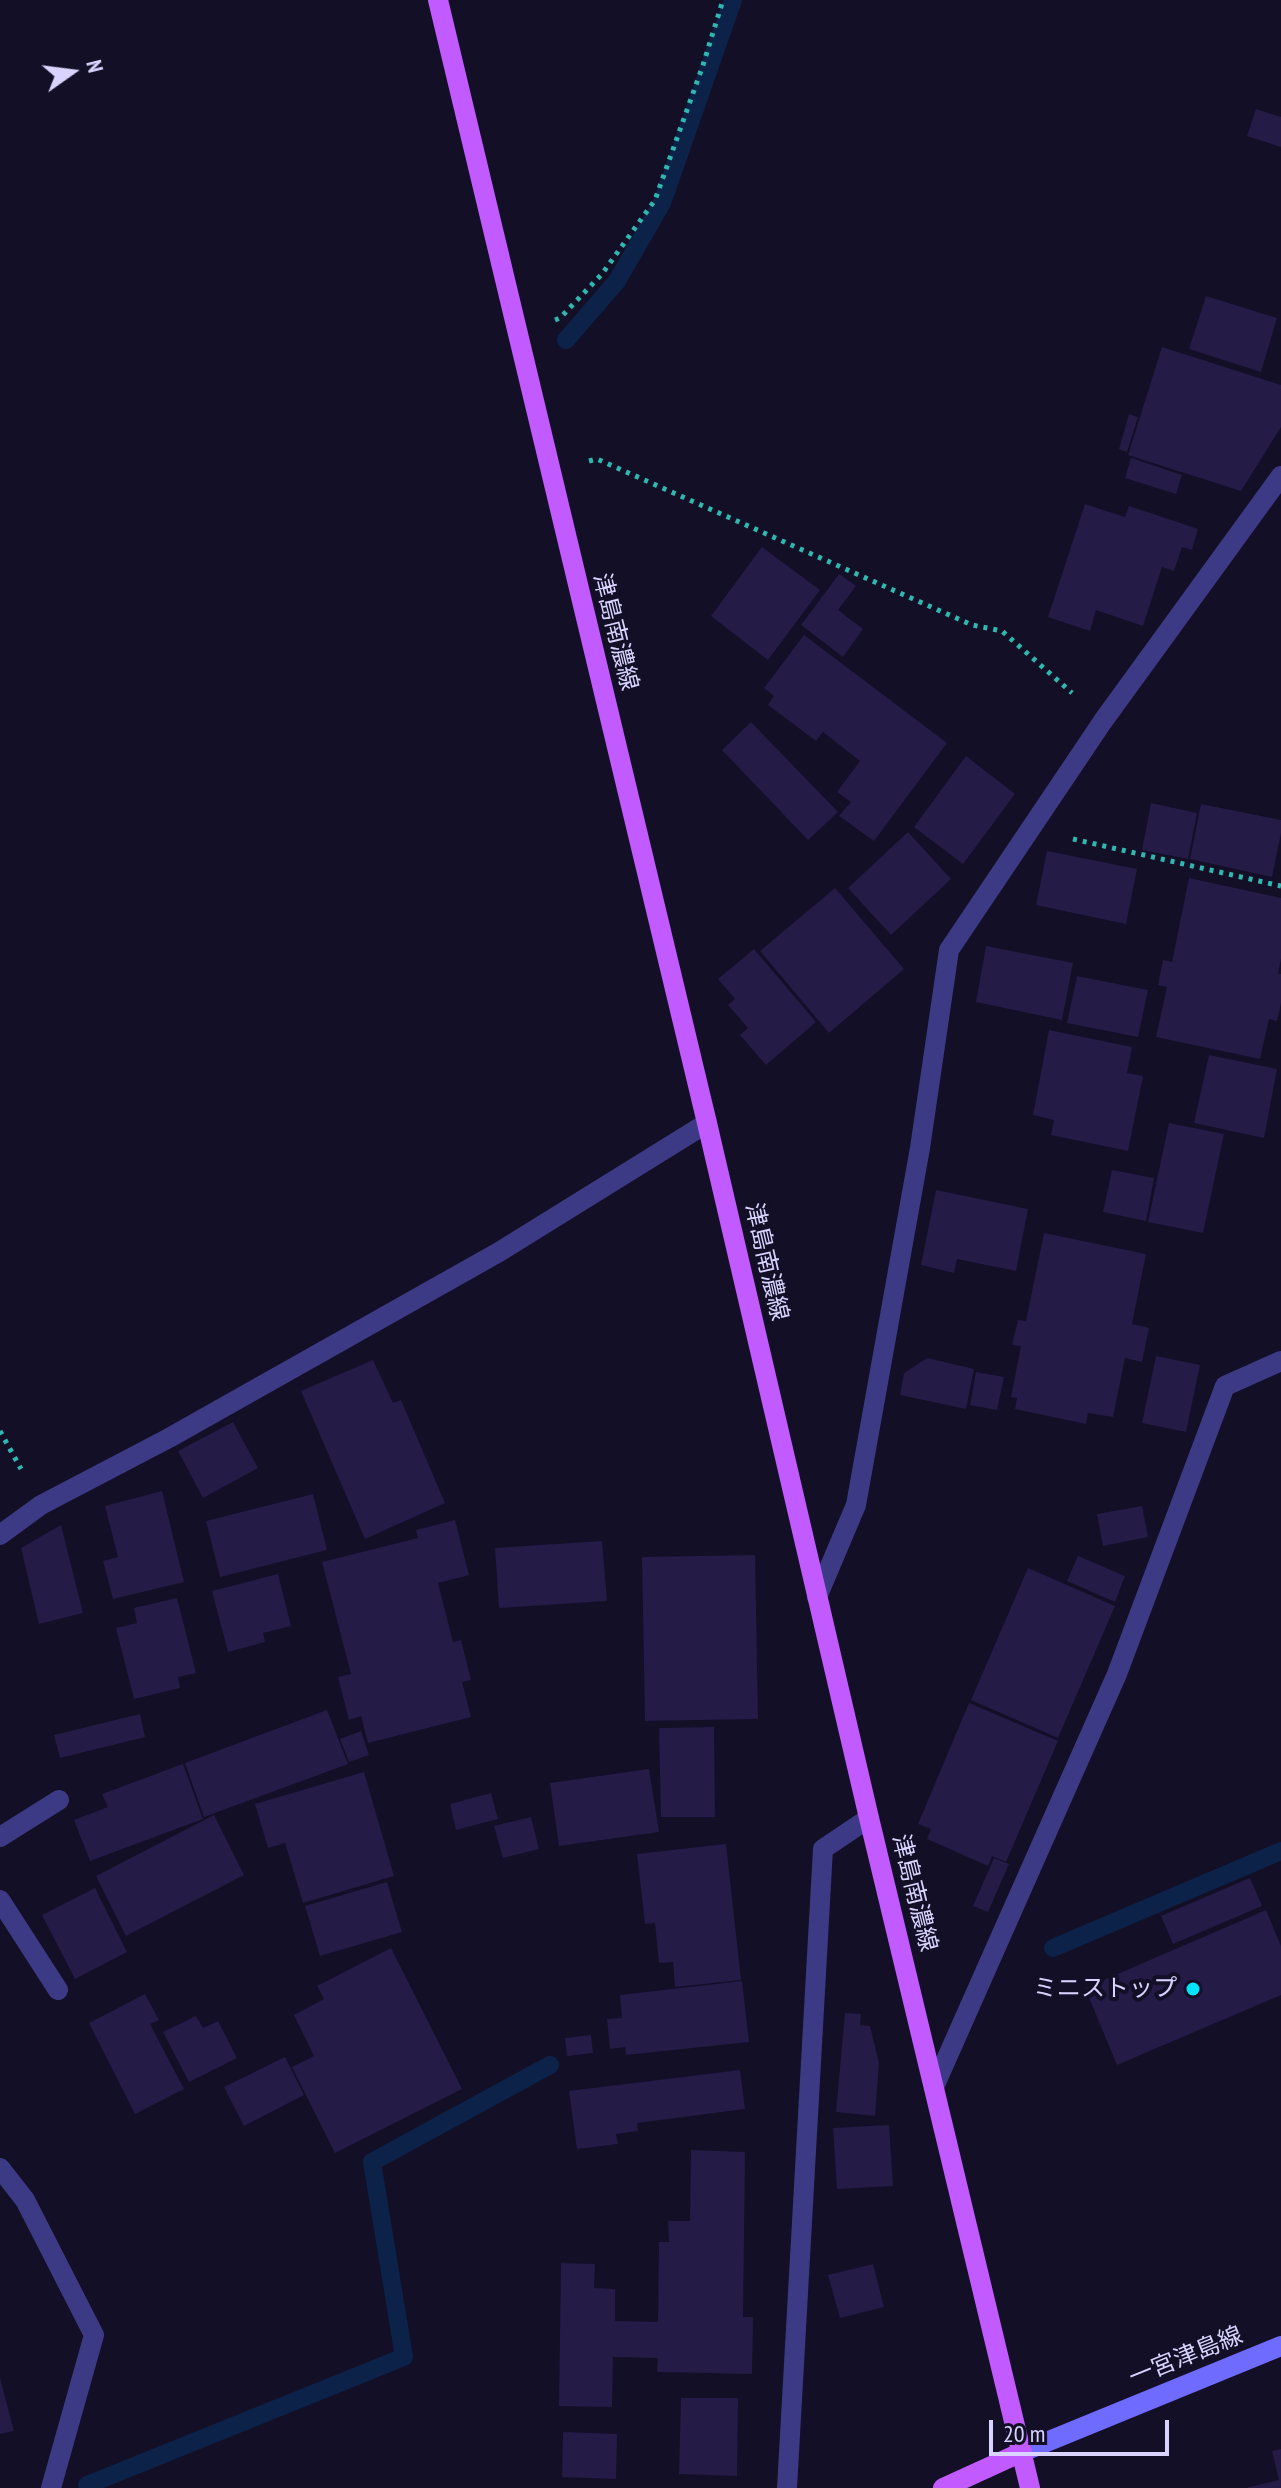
<!DOCTYPE html>
<html>
<head>
<meta charset="utf-8">
<style>
  body { margin:0 }
  #map { position:relative; width:1281px; height:2488px; overflow:hidden; background:#130f26; font-family:"PT Sans Narrow",sans-serif }
  canvas { display:block }
  .north { position:absolute; left:32px; top:32px; width:80px; height:80px; -webkit-text-stroke:6px #130f26; paint-order:stroke; rotate:76deg; font-size:22px; font-weight:700; line-height:32px; text-align:center; color:#d9d4ff }
  .north::after { content:''; display:block; margin:auto; width:28px; height:36px; background:#d9d4ff; clip-path:polygon(50% 0,100% 100%,50% 72%,0 100%) }
  .scale { position:absolute; left:989px; top:2420px; width:180px; height:36px; box-sizing:border-box; border:4px solid #d9d4ff; border-top:0; padding-left:10px; font-size:24px; line-height:28px; white-space:nowrap; color:#d9d4ff; -webkit-text-stroke:6px #130f26; paint-order:stroke }
</style>
</head>
<body>
<div id="map">
<canvas width="1281" height="2488"></canvas>
<div class="north">N</div>
<div class="scale">20 m</div>
</div>
<script>
const ctx = document.querySelector('canvas').getContext('2d');
ctx.lineJoin = 'round';
function strokePath(path, color, width, dash) { ctx.strokeStyle = color; ctx.lineWidth = width; ctx.lineCap = dash ? 'butt' : 'round'; ctx.setLineDash(dash || []); ctx.stroke(path); }
function fillPath(path, color) { ctx.fillStyle = color; ctx.fill(path, 'evenodd'); }
function write(font, color, halo, rows, align = 'center') {
  ctx.font = font + ' "PT Sans Narrow","Noto Sans JP",sans-serif'; ctx.lineWidth = 8; ctx.setLineDash([]); ctx.textBaseline = 'middle'; ctx.strokeStyle = halo; ctx.fillStyle = color; for (const [text, x, y, turn = 0] of rows) {
    ctx.save(); ctx.translate(x, y); ctx.rotate((+turn || 0) * Math.PI / 180); ctx.textAlign = isNaN(turn) ? turn : align; if (halo) ctx.strokeText(text, 0, 0); ctx.fillText(text, 0, 0); ctx.restore();
  }
}
const stream = new Path2D(`
  M 566,340 L 617,281 L 662,203 L 733,0
  M 1053,1948 L 1281,1851
  M 87,2485 L 404,2357 L 372,2162 L 550,2065`);
const building = new Path2D(`
  M 1256,109 L 1281,117 L 1281,147 L 1247,136 Z
  M 1206,296 L 1277,318 L 1261,372 L 1189,349 Z
  M 1162,347 L 1281,385 L 1281,427 L 1241,491 L 1128,455 Z
  M 1129,414 L 1138,417 L 1127,452 L 1119,449 Z
  M 1131,458 L 1182,475 L 1176,494 L 1125,478 Z
  M 1085,504 L 1125,517 L 1129,506 L 1198,529 L 1192,550 L 1182,547 L 1174,571 L 1162,567 L 1143,626 L 1096,610 L 1090,631 L 1048,617 Z
  M 762,547 L 820,590 L 768,660 L 711,616 Z
  M 839,574 L 856,586 L 838,610 L 863,629 L 843,657 L 801,625 Z
  M 804,635 L 947,743 L 874,841 L 839,816 L 851,802 L 837,792 L 860,761 L 823,732 L 816,741 L 768,705 L 774,696 L 764,688 Z
  M 751,722 L 838,812 L 808,840 L 722,750 Z
  M 966,756 L 1015,794 L 963,864 L 914,827 Z
  M 1151,803 L 1197,813 L 1188,859 L 1142,850 Z
  M 1201,804 L 1281,820 L 1281,833 L 1272,877 L 1190,859 Z
  M 908,832 L 951,879 L 891,935 L 848,888 Z
  M 1047,851 L 1137,869 L 1126,924 L 1036,905 Z
  M 1189,878 L 1281,898 L 1281,959 L 1278,974 L 1281,974 L 1281,1003 L 1277,1021 L 1269,1019 L 1260,1059 L 1156,1037 L 1167,987 L 1158,985 L 1163,960 L 1172,962 Z
  M 835,888 L 904,969 L 829,1033 L 760,951 Z
  M 986,946 L 1073,963 L 1062,1020 L 976,1002 Z
  M 754,949 L 816,1022 L 766,1065 L 740,1035 L 748,1028 L 728,1005 L 735,999 L 718,979 Z
  M 1077,976 L 1148,990 L 1138,1037 L 1067,1023 Z
  M 1049,1030 L 1132,1047 L 1127,1073 L 1143,1076 L 1128,1151 L 1051,1135 L 1054,1120 L 1033,1115 Z
  M 1209,1055 L 1277,1069 L 1264,1138 L 1194,1123 Z
  M 1169,1123 L 1224,1134 L 1203,1233 L 1148,1222 Z
  M 1112,1170 L 1154,1178 L 1146,1221 L 1103,1212 Z
  M 936,1190 L 1028,1209 L 1016,1271 L 957,1259 L 954,1273 L 921,1265 Z
  M 1044,1233 L 1146,1254 L 1132,1324 L 1149,1328 L 1142,1362 L 1125,1358 L 1113,1417 L 1088,1413 L 1086,1424 L 1015,1409 L 1017,1398 L 1011,1397 L 1021,1346 L 1012,1345 L 1018,1320 L 1026,1321 Z
  M 1156,1356 L 1200,1365 L 1186,1432 L 1142,1423 Z
  M 927,1358 L 974,1369 L 966,1409 L 900,1395 L 904,1373 Z
  M 373,1360 L 393,1403 L 401,1400 L 445,1503 L 365,1539 L 301,1391 Z
  M 976,1372 L 1004,1377 L 997,1410 L 970,1405 Z
  M 233,1422 L 258,1468 L 203,1498 L 178,1451 Z
  M 162,1491 L 184,1582 L 113,1599 L 103,1561 L 118,1557 L 105,1506 Z
  M 313,1494 L 327,1550 L 220,1577 L 206,1521 Z
  M 1142,1506 L 1148,1537 L 1103,1546 L 1097,1514 Z
  M 455,1520 L 469,1575 L 438,1583 L 453,1642 L 461,1640 L 471,1680 L 462,1682 L 471,1717 L 368,1743 L 361,1716 L 349,1720 L 338,1677 L 351,1674 L 322,1562 L 418,1538 L 416,1530 Z
  M 61,1525 L 83,1613 L 39,1624 L 21,1548 Z
  M 602,1541 L 607,1601 L 499,1608 L 495,1548 Z
  M 755,1555 L 758,1719 L 645,1721 L 642,1557 Z
  M 1078,1556 L 1125,1576 L 1115,1602 L 1067,1581 Z
  M 1028,1568 L 1115,1606 L 1058,1738 L 971,1700 Z
  M 278,1574 L 291,1626 L 263,1633 L 265,1642 L 228,1652 L 212,1591 Z
  M 177,1598 L 196,1673 L 178,1677 L 180,1688 L 134,1699 L 116,1628 L 137,1623 L 134,1608 Z
  M 969,1703 L 1058,1741 L 1006,1862 L 992,1856 L 988,1866 L 927,1839 L 931,1829 L 918,1824 Z
  M 327,1710 L 348,1764 L 204,1817 L 185,1763 Z
  M 140,1714 L 145,1737 L 60,1758 L 54,1735 Z
  M 714,1727 L 715,1817 L 661,1817 L 659,1728 Z
  M 361,1731 L 369,1755 L 349,1762 L 340,1739 Z
  M 183,1764 L 203,1819 L 90,1861 L 74,1820 L 108,1807 L 102,1794 Z
  M 649,1769 L 659,1832 L 559,1846 L 550,1783 Z
  M 364,1772 L 394,1876 L 303,1903 L 285,1843 L 268,1848 L 255,1804 Z
  M 491,1793 L 498,1819 L 456,1830 L 450,1804 Z
  M 214,1815 L 244,1875 L 126,1936 L 96,1876 Z
  M 531,1817 L 539,1849 L 503,1858 L 494,1826 Z
  M 726,1844 L 741,1980 L 675,1987 L 673,1962 L 659,1963 L 655,1923 L 645,1924 L 637,1854 Z
  M 994,1858 L 1009,1864 L 988,1912 L 973,1906 Z
  M 1250,1878 L 1262,1906 L 1173,1944 L 1161,1916 Z
  M 387,1882 L 402,1932 L 320,1956 L 305,1906 Z
  M 95,1888 L 127,1952 L 75,1979 L 42,1915 Z
  M 1266,1910 L 1281,1946 L 1281,1995 L 1117,2065 L 1085,1988 Z
  M 391,1948 L 462,2089 L 335,2153 L 292,2067 L 314,2056 L 294,2015 L 324,1999 L 317,1986 Z
  M 742,1981 L 749,2042 L 626,2055 L 625,2047 L 610,2049 L 607,2019 L 622,2018 L 620,1995 Z
  M 145,1994 L 159,2020 L 150,2024 L 184,2089 L 135,2114 L 89,2023 Z
  M 845,2013 L 861,2014 L 860,2025 L 870,2026 L 879,2063 L 875,2116 L 836,2112 Z
  M 196,2016 L 203,2028 L 218,2021 L 237,2058 L 189,2082 L 163,2032 Z
  M 591,2035 L 593,2053 L 567,2056 L 565,2038 Z
  M 285,2057 L 304,2095 L 244,2126 L 224,2087 Z
  M 740,2070 L 745,2109 L 637,2123 L 638,2131 L 616,2134 L 618,2144 L 577,2149 L 569,2091 Z
  M 889,2125 L 893,2186 L 837,2189 L 833,2128 Z
  M 691,2150 L 745,2152 L 743,2317 L 753,2317 L 752,2374 L 657,2372 L 658,2358 L 613,2357 L 612,2407 L 559,2406 L 561,2263 L 595,2264 L 594,2288 L 615,2289 L 615,2321 L 658,2322 L 659,2242 L 669,2242 L 668,2221 L 690,2221 Z
  M 873,2264 L 884,2307 L 840,2318 L 828,2275 Z
  M 0,2378 L 14,2431 L 0,2434 Z
  M 681,2398 L 738,2398 L 737,2476 L 679,2474 Z
  M 563,2432 L 617,2434 L 616,2479 L 562,2477 Z
  M 1281,2449 L 1281,2488 L 1246,2488 L 1279,2480 L 1272,2451 Z`);
const path = new Path2D(`
  M 555,320 L 560,318 L 602,274 L 655,200 L 703,65 L 723,0
  M 589,461 L 597,459 L 972,625 L 1002,631 L 1072,693
  M 1073,839 L 1281,886
  M 0,1431 L 21,1469`);
const service = new Path2D(`
  M 0,1837 L 59,1800
  M 0,1900 L 58,1990`);
const minor = new Path2D(`
  M 0,1535 L 41,1505 L 169,1438 L 499,1252 L 707,1123
  M 817,1597 L 856,1505 L 920,1148 L 949,950 L 1103,721 L 1281,476
  M 934,2087 L 1117,1674 L 1225,1386 L 1281,1361
  M 0,2168 L 25,2200 L 94,2335 L 51,2488
  M 787,2488 L 823,1849 L 869,1818`);
const secondary = new Path2D(`
  M 1022,2452 L 1281,2346`);
const primary = new Path2D(`
  M 438,0 L 707,1123 L 869,1818 L 1030,2488
  M 943,2488 L 1022,2452`);
const markers = [
  [1193,1989,8,"#00e5ff"]
];
const streetNames = [
  ["津島南濃線",615,632,76],
  ["津島南濃線",766,1262,77],
  ["津島南濃線",914,1893,76],
  ["一宮津島線",1186,2357,-22]
];
const poiNames = [
  ["ミニストップ",1177,1989]
];
strokePath(stream, '#0c2248', 18);
fillPath(building, '#241b47');
strokePath(path, '#2fb8b0', 5, [4, 6]);
strokePath(service, '#3d3a85', 20);
strokePath(minor, '#3d3a85', 20);
strokePath(secondary, '#6f6bff', 20);
strokePath(primary, '#c25bff', 20);
for (const [x, y, r, color] of markers) { const dot = new Path2D(); dot.arc(x, y, r, 0, 2 * Math.PI); ctx.fillStyle = color; ctx.fill(dot); strokePath(dot, '#130f26', 3); }
write('24px', '#d9d4ff', '#130f26', streetNames);
write('24px', '#d9d4ff', '#130f26', poiNames, 'right');
</script>
</body>
</html>
